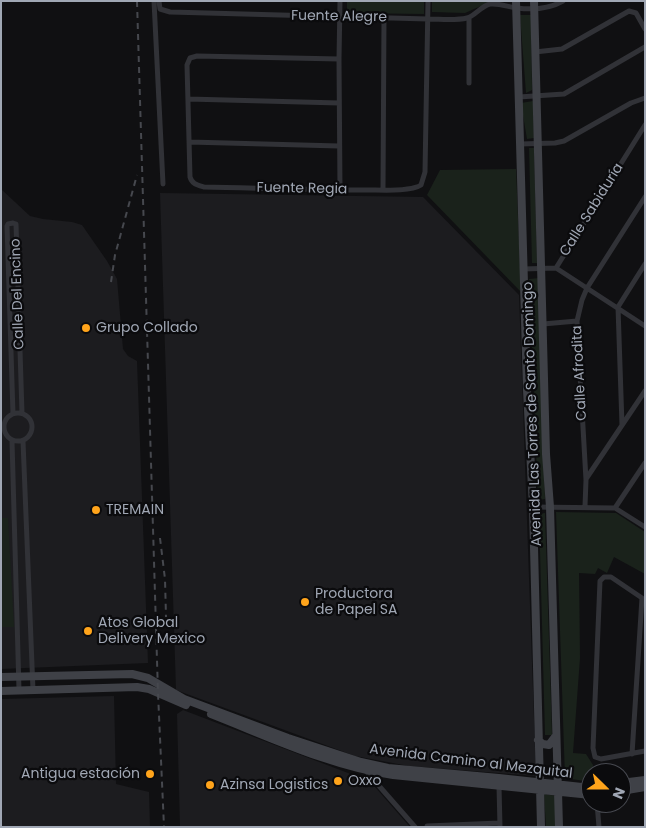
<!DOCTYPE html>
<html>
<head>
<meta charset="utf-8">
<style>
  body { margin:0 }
  #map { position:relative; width:646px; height:828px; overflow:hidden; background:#101012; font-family:Poppins,sans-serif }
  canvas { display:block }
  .frame { position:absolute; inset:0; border:2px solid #a0a7b4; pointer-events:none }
  .north { position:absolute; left:581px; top:763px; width:50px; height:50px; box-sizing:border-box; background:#0b0b0d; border:1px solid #474950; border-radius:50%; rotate:112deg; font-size:14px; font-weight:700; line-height:20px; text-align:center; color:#a0a7b4 }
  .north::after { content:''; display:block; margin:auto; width:18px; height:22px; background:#ffa41b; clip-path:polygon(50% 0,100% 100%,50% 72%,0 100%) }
</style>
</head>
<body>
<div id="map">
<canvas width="646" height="828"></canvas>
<div class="frame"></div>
<div class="north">N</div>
</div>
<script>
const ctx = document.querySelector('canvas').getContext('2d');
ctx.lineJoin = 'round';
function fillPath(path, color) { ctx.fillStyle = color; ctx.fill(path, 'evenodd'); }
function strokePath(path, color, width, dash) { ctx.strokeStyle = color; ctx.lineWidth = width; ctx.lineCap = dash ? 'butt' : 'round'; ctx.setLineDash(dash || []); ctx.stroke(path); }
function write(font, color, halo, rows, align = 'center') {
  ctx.font = font + ' Poppins,sans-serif'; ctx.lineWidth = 4.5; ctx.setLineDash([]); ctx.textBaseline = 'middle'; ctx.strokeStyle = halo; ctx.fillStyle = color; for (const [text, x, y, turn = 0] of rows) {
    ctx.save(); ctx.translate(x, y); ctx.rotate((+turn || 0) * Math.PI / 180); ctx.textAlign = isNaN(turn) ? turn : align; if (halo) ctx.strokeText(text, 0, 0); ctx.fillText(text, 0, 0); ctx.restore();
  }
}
const built = new Path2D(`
  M 1,189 L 30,216 L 43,219 L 72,222 L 82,225 L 107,261 L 117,279 L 123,349 L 128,356 L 137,361 L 148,663 L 1,669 Z
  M 160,193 L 423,197 L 519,295 L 536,776 L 409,766 L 355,756 L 176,690 Z
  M 114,696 L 116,784 L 149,792 L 150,827 L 1,827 L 1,699 Z
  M 183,710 L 348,773 L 375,787 L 410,827 L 180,827 L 177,714 Z`);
const green = new Path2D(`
  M 347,1 L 424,1 L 424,14 L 347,13 Z
  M 432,1 L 490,1 L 490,2 L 465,13 L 432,12 Z
  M 520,15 L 531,15 L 532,90 L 526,93 Z
  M 533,101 L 534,138 L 527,139 L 521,103 Z
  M 529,148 L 534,148 L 537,263 L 532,263 Z
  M 516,169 L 521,292 L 427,195 L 440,170 Z
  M 540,278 L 545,499 L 538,500 L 529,279 Z
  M 556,512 L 616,513 L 645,532 L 645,574 L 614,557 L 607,573 L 598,568 L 595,574 L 579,573 L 580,658 L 573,753 L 586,754 L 593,765 L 591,782 L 565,778 Z
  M 545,513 L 552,735 L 545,735 L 539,514 Z
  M 1,518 L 8,518 L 14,627 L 1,627 Z
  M 544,794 L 557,796 L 558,827 L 546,827 Z`);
const street = new Path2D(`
  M 154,1 L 163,184
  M 159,1 L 160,9 L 170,12 L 428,19 C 440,19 455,21 467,18 C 475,16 481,6 490,4 C 500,3 508,7 517,8 C 533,10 549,9 563,1
  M 469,18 L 469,83
  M 535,52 L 562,49 L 629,11 L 636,13 L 645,29
  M 339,59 L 197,56 L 190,58 L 187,65 L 190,177 C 192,184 197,185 204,187 C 258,188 313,190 368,190 C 381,190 410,192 421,185 L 425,172 L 428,1
  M 519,97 L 564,94 L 645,47
  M 188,99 L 339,103
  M 189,142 L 339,146
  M 520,144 L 555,143 L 564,141 L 631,103 L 645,98
  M 340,190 L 339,59 L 340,1
  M 383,190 L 384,18
  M 556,268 L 645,125
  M 556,268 L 645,326
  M 523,269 L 556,268
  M 543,324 L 577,321
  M4 427a14 14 0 1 1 28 0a14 14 0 1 1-28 0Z
  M 13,414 L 7,226 L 8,224 L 13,223 L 16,224 L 22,413
  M 622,425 L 618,307 L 645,264
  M 12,441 L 19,690
  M 23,441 L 33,690
  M 586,479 L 645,391
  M 585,506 L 586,480 L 577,321 L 582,300 L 587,288 L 645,197
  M 533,507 L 615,508 L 645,527
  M 615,508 L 645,463
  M 645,600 L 611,577 L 604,577 L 600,581 L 593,748 L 595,757 L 601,759 L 645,751
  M 632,754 L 642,598
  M 366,771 L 415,827
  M 499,786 L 500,827
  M 597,803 L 599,827
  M 427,826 L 499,823`);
const secondary = new Path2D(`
  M 516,1 L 527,390 L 533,507 L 541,827
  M 534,1 L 546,454 L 550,507 L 559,827
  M 1,677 L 132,674 L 148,678 L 184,699 L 288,738 L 361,762 L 388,768 L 499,778 L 591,788
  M 1,691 L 137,687 L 149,689 L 186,705
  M 211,714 C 270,737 330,766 393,775 L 591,795
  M 538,740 L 543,744 L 549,745 L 555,737
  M 621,783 L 645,780
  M 621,791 L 645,787`);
const rail = new Path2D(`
  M 137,1 L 158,693 L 164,827
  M 111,282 L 115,255 L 137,175
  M 160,538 L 165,579 L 166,617`);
const markers = [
  [86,328,5,"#ffa41b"],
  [96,510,5,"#ffa41b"],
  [305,602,5,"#ffa41b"],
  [88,631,5,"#ffa41b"],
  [150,774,5,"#ffa41b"],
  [338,781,5,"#ffa41b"],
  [210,785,5,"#ffa41b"]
];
const streetNames = [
  ["Fuente Alegre",339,17,1],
  ["Fuente Regia",302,189,1],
  ["Calle Sabiduría",592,210,-58],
  ["Calle Del Encino",18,294,-92],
  ["Calle Afrodita",580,373,-93],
  ["Avenida Las Torres de Santo Domingo",533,414,-92],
  ["Avenida Camino al Mezquital",471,762,7]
];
const poiNames = [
  ["Grupo Collado",96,328],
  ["TREMAIN",106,510],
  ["Productora",315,594],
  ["de Papel SA",315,610],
  ["Atos Global",98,623],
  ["Delivery Mexico",98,639],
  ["Antigua estación",140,774,"right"],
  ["Oxxo",348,781],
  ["Azinsa Logistics",220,785]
];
fillPath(built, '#1c1c1f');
fillPath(green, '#1a221b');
strokePath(street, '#313237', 5);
strokePath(secondary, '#3f4147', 8);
strokePath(rail, '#46484e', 2, [6, 5]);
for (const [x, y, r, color] of markers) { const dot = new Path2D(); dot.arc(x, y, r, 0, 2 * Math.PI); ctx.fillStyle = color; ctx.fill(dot); strokePath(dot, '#0b0b0d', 2); }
write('14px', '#a0a7b4', '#0b0b0d', streetNames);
write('14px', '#a0a7b4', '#0b0b0d', poiNames, 'left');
</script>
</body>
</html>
